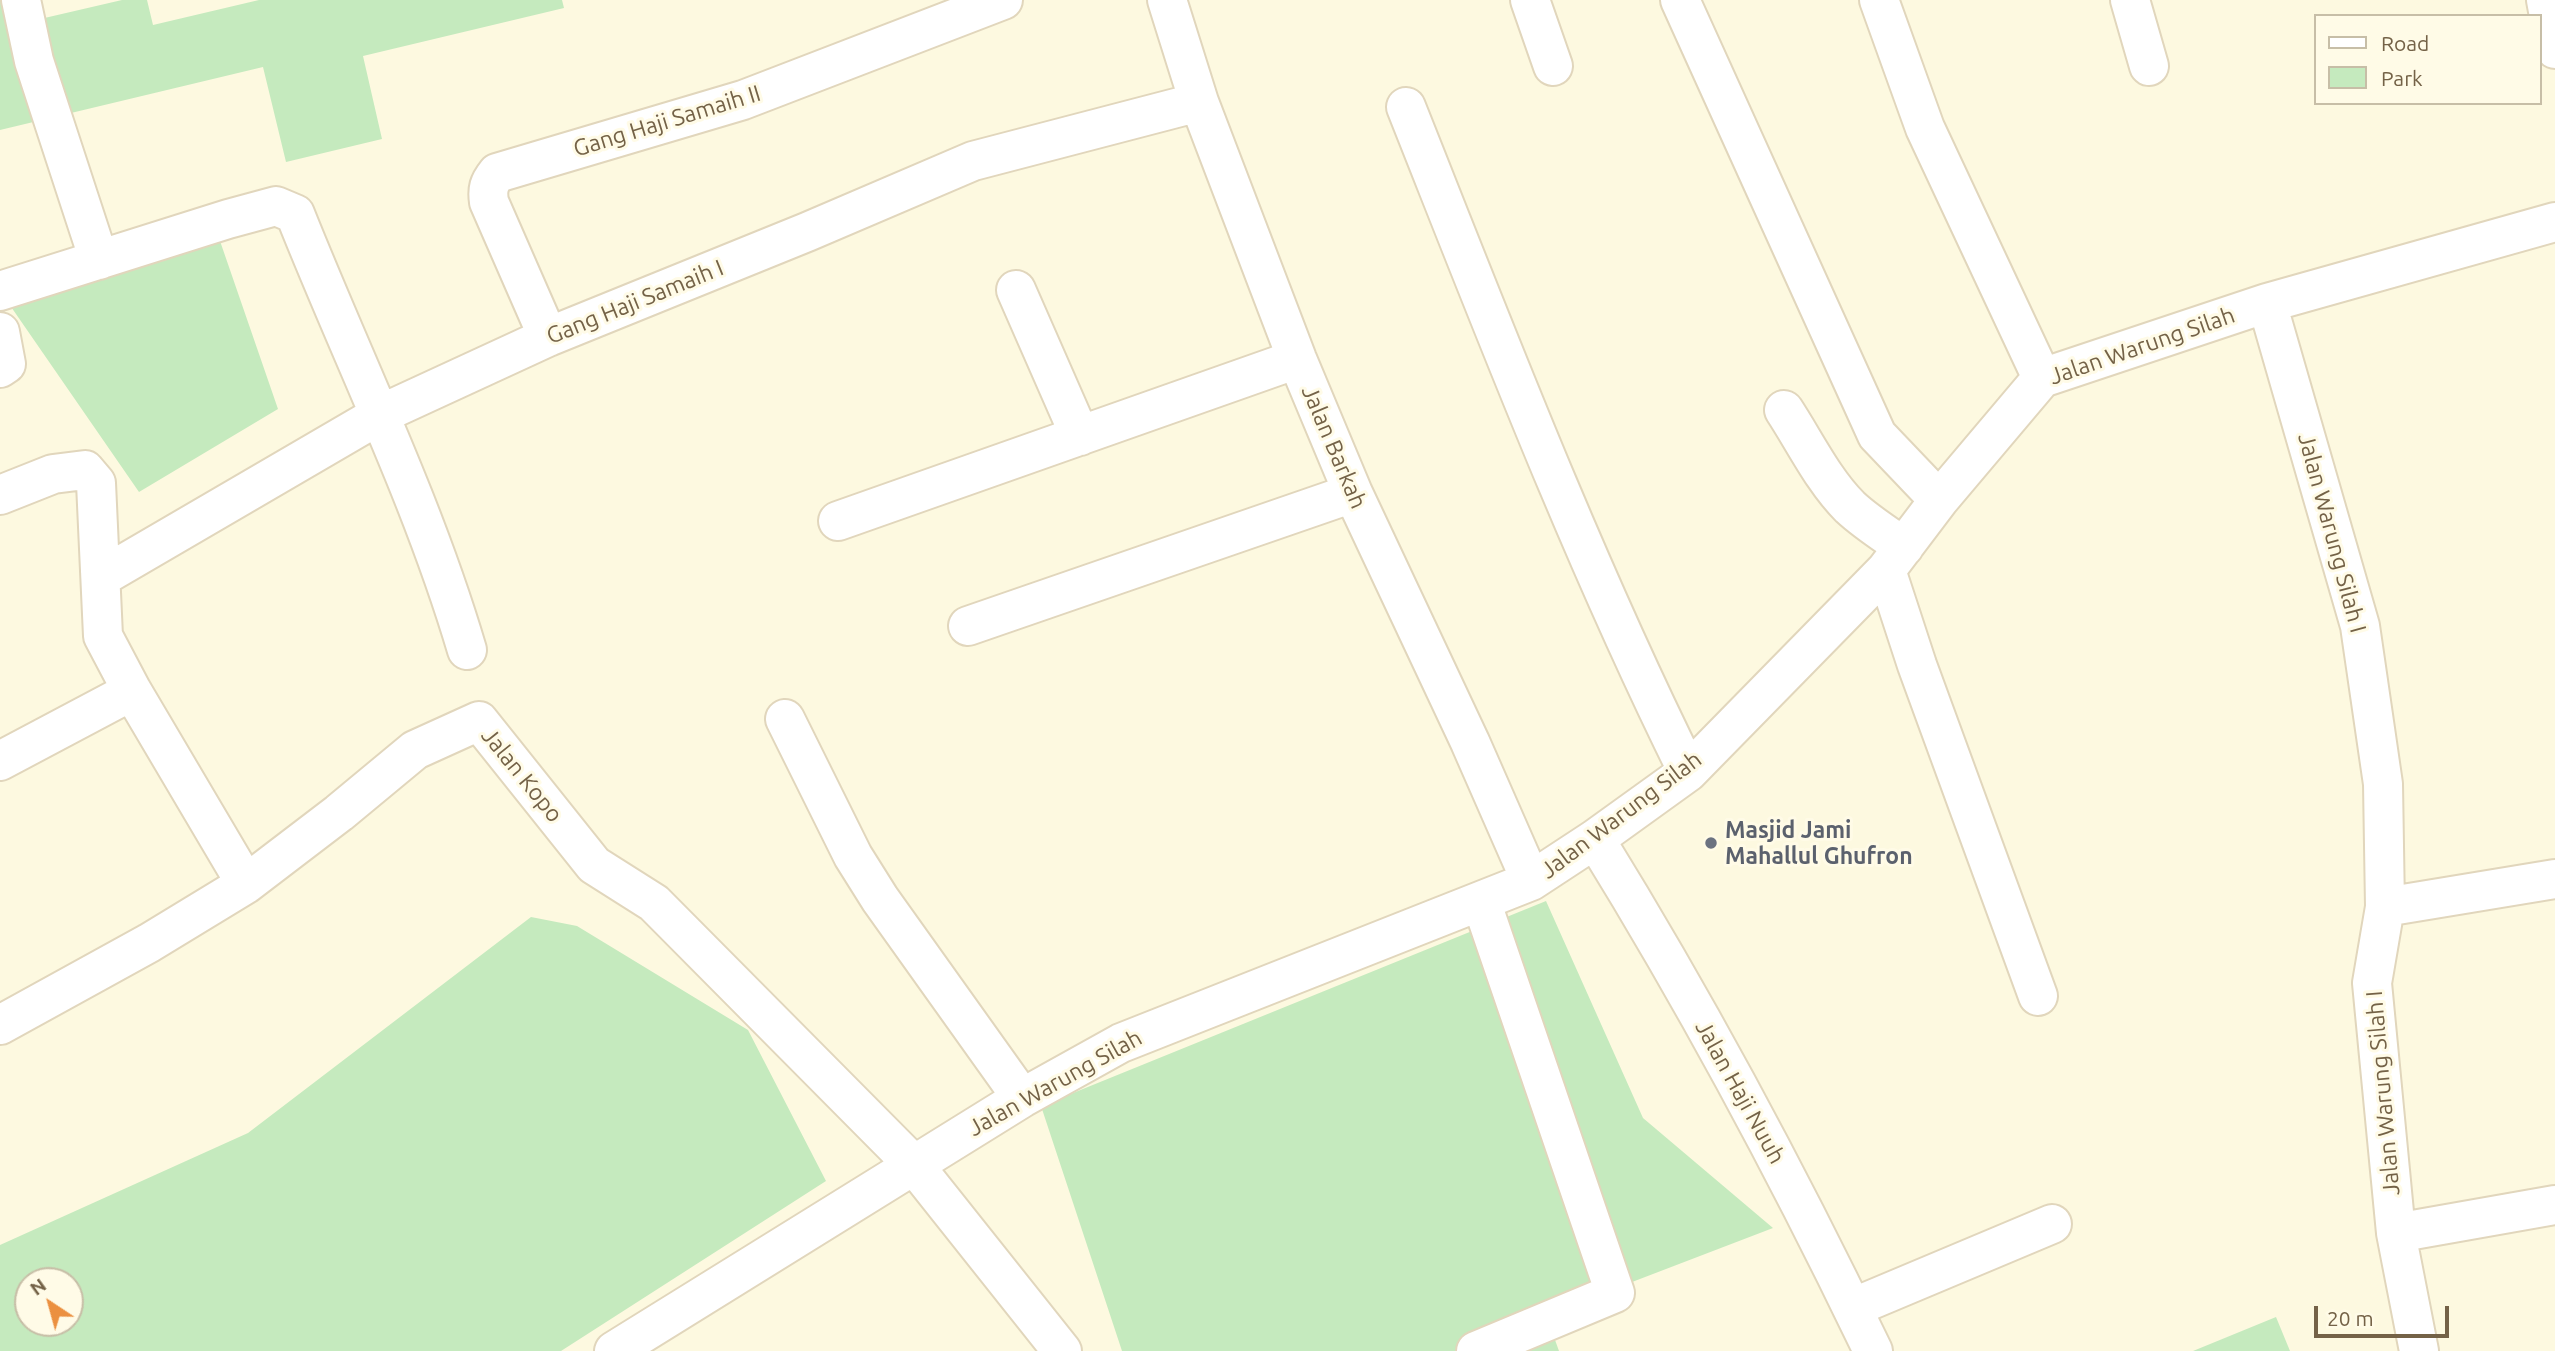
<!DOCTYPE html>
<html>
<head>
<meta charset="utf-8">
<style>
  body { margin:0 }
  #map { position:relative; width:2555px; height:1351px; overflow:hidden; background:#fdf9e0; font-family:Ubuntu,sans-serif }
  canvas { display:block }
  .legend { position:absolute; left:2314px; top:14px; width:228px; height:91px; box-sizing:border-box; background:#fffbe7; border:2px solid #c7bea7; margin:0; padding:9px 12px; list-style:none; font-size:21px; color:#746247 }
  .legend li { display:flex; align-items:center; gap:14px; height:35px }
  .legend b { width:35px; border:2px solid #c7bea7 }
  .north { position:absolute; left:14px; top:1267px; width:70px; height:70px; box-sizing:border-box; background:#fffbe7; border:2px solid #c7bea7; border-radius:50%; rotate:324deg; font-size:19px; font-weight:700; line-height:28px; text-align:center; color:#746247 }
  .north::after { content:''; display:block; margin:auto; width:24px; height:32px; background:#eb9040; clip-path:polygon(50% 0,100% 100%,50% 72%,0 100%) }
  .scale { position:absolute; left:2314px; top:1306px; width:135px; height:32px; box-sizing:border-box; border:4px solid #746247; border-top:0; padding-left:9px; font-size:21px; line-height:24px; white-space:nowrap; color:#746247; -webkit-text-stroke:5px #fffbe7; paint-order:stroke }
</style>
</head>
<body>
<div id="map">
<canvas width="2555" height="1351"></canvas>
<ul class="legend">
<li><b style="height:9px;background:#fff"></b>Road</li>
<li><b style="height:19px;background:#c5eabe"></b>Park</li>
</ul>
<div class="north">N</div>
<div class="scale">20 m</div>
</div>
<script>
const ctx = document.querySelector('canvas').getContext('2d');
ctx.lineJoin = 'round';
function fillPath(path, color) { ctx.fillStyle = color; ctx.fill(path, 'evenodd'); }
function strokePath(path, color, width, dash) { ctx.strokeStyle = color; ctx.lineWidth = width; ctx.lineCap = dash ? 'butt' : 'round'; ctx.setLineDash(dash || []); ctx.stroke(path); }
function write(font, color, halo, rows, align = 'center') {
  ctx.font = font + ' Ubuntu,sans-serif'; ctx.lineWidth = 6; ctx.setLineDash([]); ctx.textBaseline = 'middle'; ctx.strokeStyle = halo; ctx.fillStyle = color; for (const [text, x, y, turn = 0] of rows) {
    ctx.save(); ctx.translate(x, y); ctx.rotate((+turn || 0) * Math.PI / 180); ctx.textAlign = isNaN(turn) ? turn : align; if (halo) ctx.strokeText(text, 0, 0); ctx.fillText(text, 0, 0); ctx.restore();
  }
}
const green = new Path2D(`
  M 0,0 L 18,0 L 23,23 L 122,0 L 147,0 L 153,25 L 259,0 L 562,0 L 564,8 L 363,56 L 382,139 L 286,162 L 263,67 L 0,130 Z
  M 220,241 L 278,409 L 139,492 L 7,301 Z
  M 1546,901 L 1643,1118 L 1773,1228 L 1546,1315 L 1559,1351 L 1122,1351 L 1041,1106 Z
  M 531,917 L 577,926 L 748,1030 L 826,1181 L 561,1351 L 0,1351 L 0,1245 L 248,1133 ZM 28,1281 L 70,1281 L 70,1323 L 28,1323 Z
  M 2276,1317 L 2290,1351 L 2193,1351 Z`);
const minor = new Path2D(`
  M 21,0 L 34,61 L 99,260
  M 1167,0 L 1199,102 L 1297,359 L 1353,493 L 1470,742 L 1531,881
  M 1530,0 L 1553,66
  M 1680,0 L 1877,435 L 1939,500
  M 1879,0 L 1925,128 L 2042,378
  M 2130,0 L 2149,66
  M 2546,0 L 2555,49
  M 1406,107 C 1495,331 1581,556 1688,772
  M 1016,290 L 1080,436
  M 0,291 L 228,219 L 276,206 L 295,214 C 353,360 422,498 467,650
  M 2267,303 L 2360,626 L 2383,784 L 2385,907 L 2372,983 L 2396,1233 L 2419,1351
  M 0,332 L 6,364 L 0,368
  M 548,337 L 489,202 C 487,189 489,183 497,173 L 743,100 L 1003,0
  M 1784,410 C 1805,442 1823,480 1850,507 C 1866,522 1885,534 1904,547
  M 0,495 L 53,474 L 85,470 L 96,483 L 103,636 L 132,691 L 246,884
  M 838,521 L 1297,359
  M 1886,570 L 1917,665 L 2038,996
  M 100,572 L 110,572 L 381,414 L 548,337 L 807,232 L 973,161 L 1199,102
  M 968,626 L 1353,493
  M 785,719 L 853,856 L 880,899 L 1022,1098
  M 0,761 L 132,691
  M 1595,839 C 1697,1004 1789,1176 1873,1351
  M 2385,907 L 2555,879
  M 0,1025 L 149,943 L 246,884 L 339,813 L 415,750 L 479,721 L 594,865 L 654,903 L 914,1165 L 1062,1351
  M 2396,1233 L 2555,1205
  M 1852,1308 L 2052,1224
  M 614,1351 L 1022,1098 L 1121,1043 L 1531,881 L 1595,839 L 1688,772 L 1886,570 L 1939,500 L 2042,378 L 2267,303 L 2555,222
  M 1476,1351 L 1615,1293 L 1481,901`);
const markers = [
  [1711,843,7,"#6b7280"]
];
const streetNames = [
  ["Gang Haji Samaih II",667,121,-17],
  ["Gang Haji Samaih I",635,302,-22],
  ["Jalan Warung Silah",2142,346,-19],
  ["Jalan Barkah",1334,447,67],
  ["Jalan Warung Silah I",2332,533,75],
  ["Jalan Kopo",522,775,51],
  ["Jalan Warung Silah",1621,815,-37],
  ["Jalan Warung Silah",1055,1083,-29],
  ["Jalan Haji Nuuh",1740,1092,61],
  ["Jalan Warung Silah I",2383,1093,-95]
];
const worshipNames = [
  ["Masjid Jami",1725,830],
  ["Mahallul Ghufron",1725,856]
];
fillPath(green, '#c5eabe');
strokePath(minor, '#e1d6bc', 42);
strokePath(minor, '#fff', 38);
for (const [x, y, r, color] of markers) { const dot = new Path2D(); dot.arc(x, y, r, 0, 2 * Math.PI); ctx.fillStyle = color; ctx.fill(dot); strokePath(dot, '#fffbe7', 2.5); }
write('23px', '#746247', '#fffbe7', streetNames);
write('bold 23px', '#5b616d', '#fffbe7', worshipNames, 'left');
</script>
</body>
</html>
